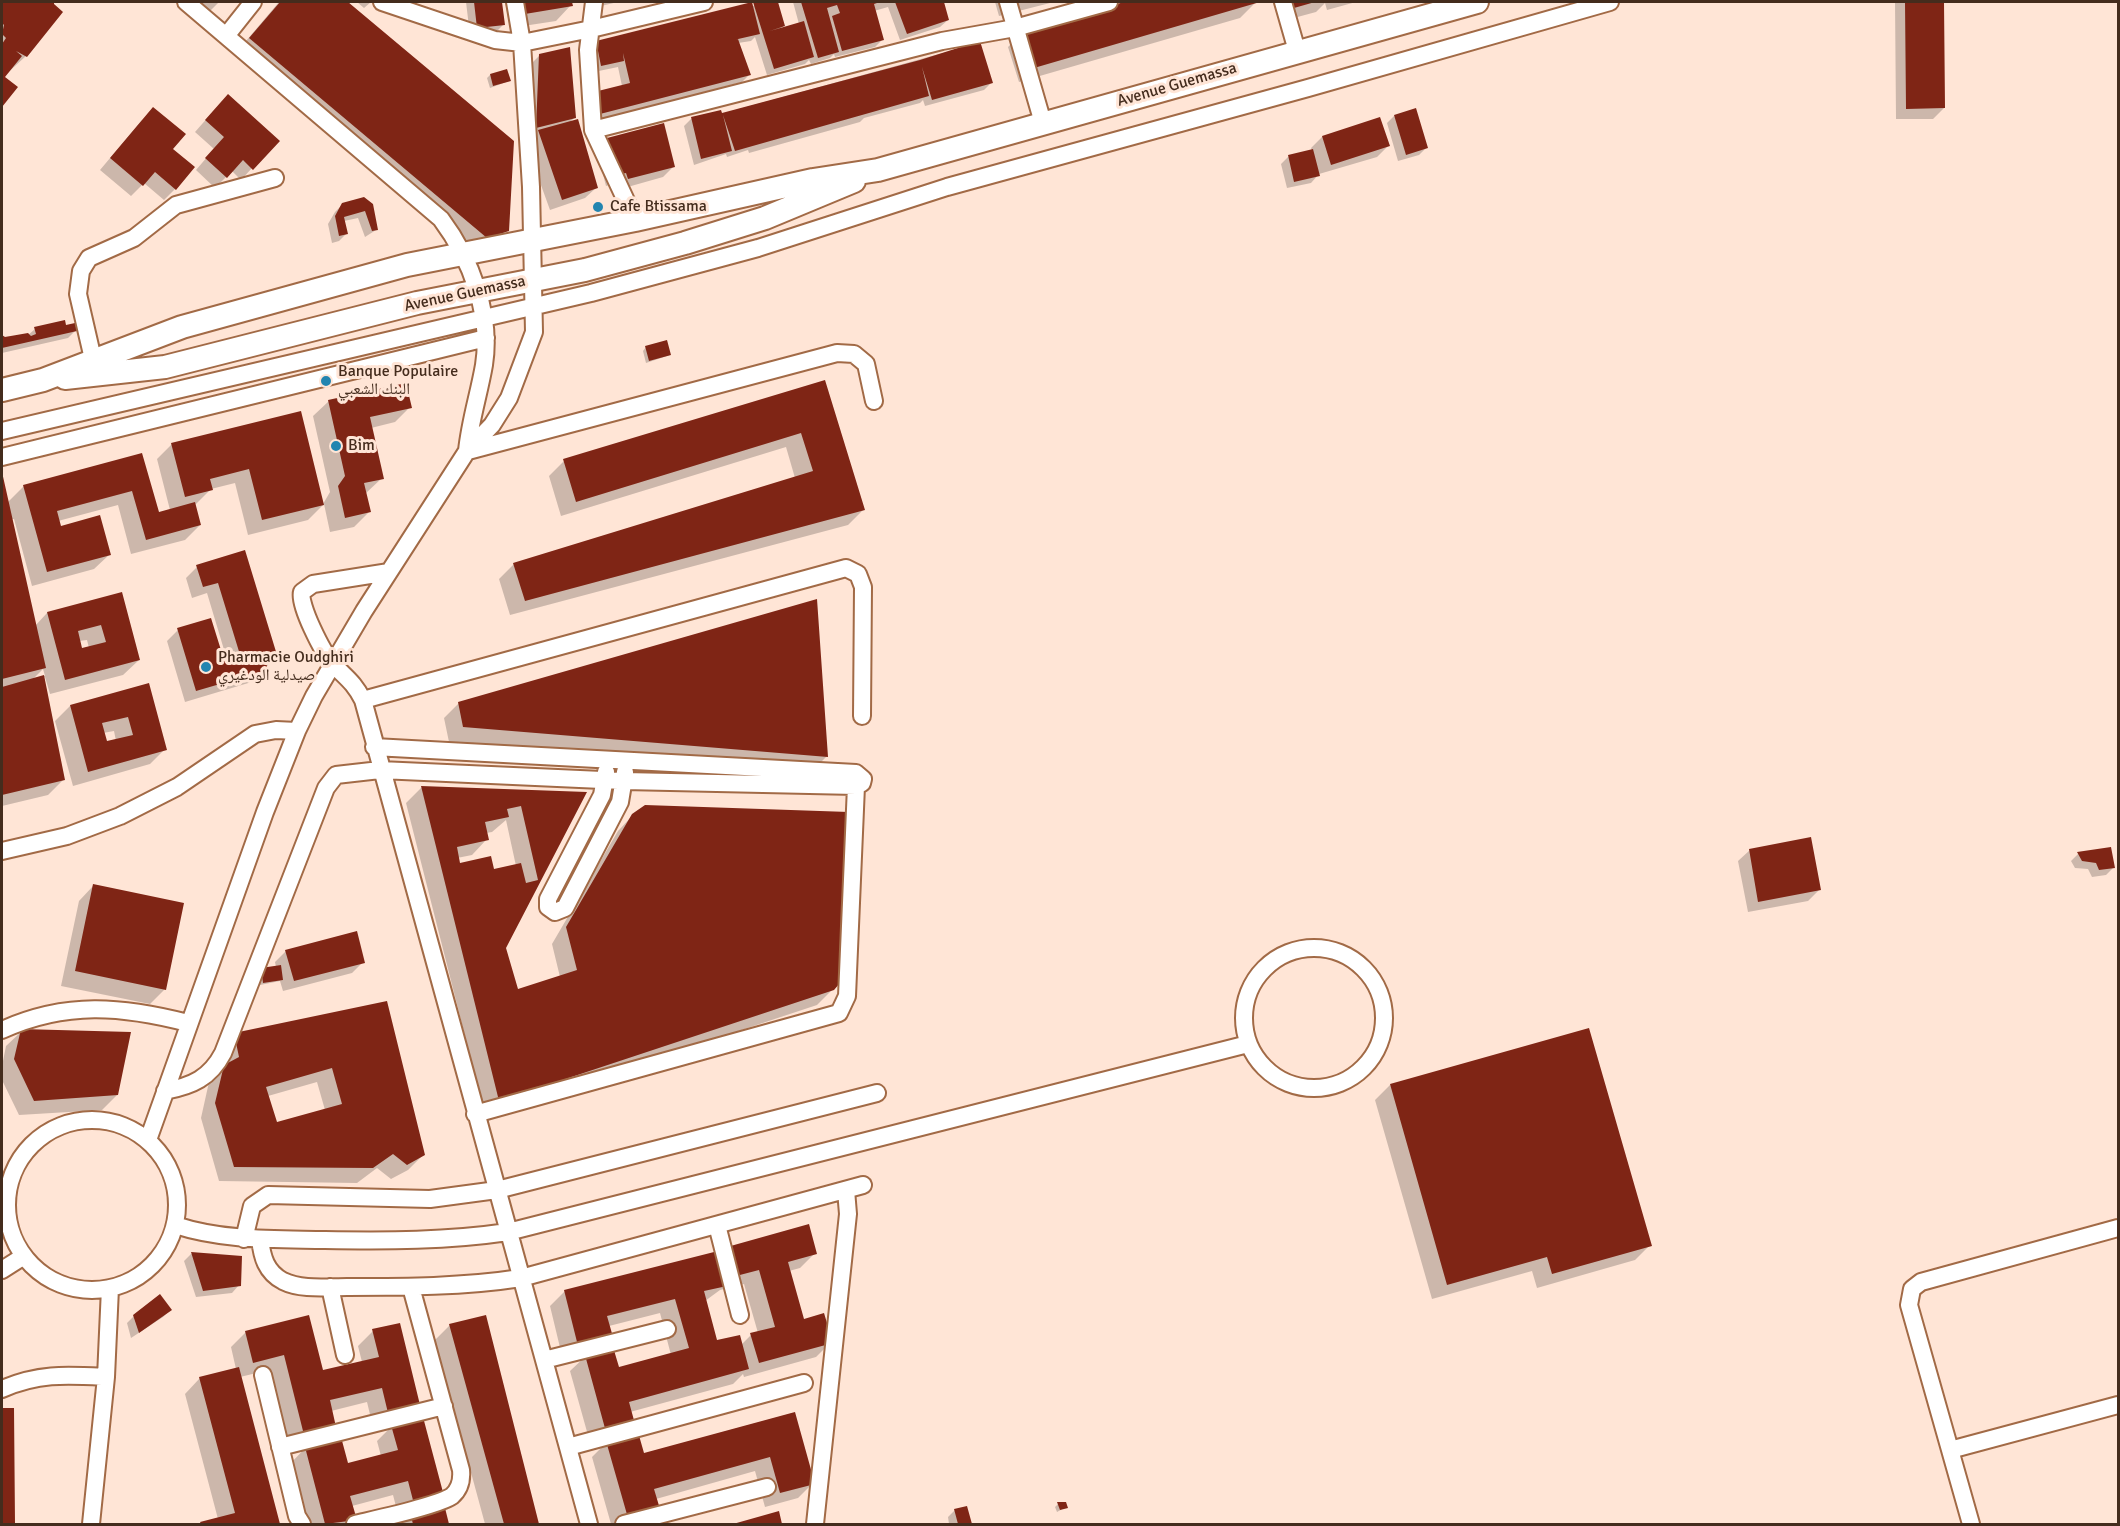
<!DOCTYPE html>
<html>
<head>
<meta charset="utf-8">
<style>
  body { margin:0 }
  #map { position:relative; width:2120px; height:1526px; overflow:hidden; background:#ffe5d6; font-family:Signika,sans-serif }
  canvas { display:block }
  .frame { position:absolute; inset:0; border:3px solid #442c1d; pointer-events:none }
</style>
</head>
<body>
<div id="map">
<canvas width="2120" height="1526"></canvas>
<div class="frame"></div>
</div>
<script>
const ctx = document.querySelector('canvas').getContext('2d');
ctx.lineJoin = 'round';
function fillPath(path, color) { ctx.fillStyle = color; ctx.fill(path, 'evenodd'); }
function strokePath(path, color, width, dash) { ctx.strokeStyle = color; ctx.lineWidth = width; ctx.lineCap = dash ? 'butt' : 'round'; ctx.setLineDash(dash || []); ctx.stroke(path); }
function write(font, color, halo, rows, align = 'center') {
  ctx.font = font + ' Signika,"Noto Naskh Arabic",sans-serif'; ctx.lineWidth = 6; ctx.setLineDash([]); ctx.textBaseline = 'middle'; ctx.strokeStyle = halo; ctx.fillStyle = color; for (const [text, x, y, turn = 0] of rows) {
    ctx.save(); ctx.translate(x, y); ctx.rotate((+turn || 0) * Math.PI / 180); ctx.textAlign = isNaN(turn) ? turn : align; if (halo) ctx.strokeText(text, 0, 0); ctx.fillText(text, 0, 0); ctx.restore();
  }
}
const shadow = new Path2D(`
  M 2,2 L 53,2 L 26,56 L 3,77 L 16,87 L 2,105 Z
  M 198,2 L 219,2 L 210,11 Z
  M 279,2 L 345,2 L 513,142 L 507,230 L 492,245 L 471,252 L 235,54 Z
  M 357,2 L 371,2 L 364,8 Z
  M 466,2 L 501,2 L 504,24 L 496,32 L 470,35 Z
  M 505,2 L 571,2 L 571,5 L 556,21 L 510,28 Z
  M 587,2 L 618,2 L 588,9 Z
  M 761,2 L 777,2 L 784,25 L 780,29 L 799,24 L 793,2 L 942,2 L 948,20 L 940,27 L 900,40 L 888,7 L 874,11 L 882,40 L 875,47 L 835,57 L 834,54 L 830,58 L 811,64 L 809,60 L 805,64 L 767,75 L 755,37 L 751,41 L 738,43 L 749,75 L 742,82 L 593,121 L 622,86 L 618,67 L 594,72 L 590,50 L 597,42 L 751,7 Z
  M 995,2 L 1054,2 L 999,16 Z
  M 1129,2 L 1255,3 L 1240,18 L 1019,82 L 1008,47 L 1023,32 Z
  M 1273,2 L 1356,2 L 1327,10 L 1325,3 L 1316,12 L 1279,22 Z
  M 1895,2 L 1943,2 L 1944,108 L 1933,119 L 1896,119 Z
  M 979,43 L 991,83 L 984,90 L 925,106 L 923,100 L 920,103 L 864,118 L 860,122 L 749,153 L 748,150 L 727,157 L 726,154 L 694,165 L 684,126 L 691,119 L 721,114 Z
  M 540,55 L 574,118 L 569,123 L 597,187 L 585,198 L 550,210 L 533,163 L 539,157 L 536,157 L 531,139 L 537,133 L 530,135 L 532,63 Z
  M 490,75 L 509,81 L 490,88 L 487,78 Z
  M 217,107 L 252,168 L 241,180 L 232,171 L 215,188 L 196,170 L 214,149 L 195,132 Z
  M 1394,116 L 1426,148 L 1419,155 L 1398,161 L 1387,123 Z
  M 1379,119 L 1388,146 L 1377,157 L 1319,174 L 1311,183 L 1287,188 L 1281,164 L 1288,157 L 1312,151 L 1311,148 L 1322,137 Z
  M 142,120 L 171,149 L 175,189 L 164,200 L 144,183 L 131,196 L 100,170 Z
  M 608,140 L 674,166 L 663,177 L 617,190 L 615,183 L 606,186 L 597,151 Z
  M 363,199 L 376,230 L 365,237 L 358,218 L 344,221 L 346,234 L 339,241 L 332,243 L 328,224 L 335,212 L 343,204 Z
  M 65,326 L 75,331 L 68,338 L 2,353 L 2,337 L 27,336 L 35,329 Z
  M 646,347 L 670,355 L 646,363 L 643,351 Z
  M 824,382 L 863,510 L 848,525 L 510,615 L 499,579 L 514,564 L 795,478 L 786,447 L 561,516 L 549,476 L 564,461 Z
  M 329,401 L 410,407 L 395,422 L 371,428 L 382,478 L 365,494 L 369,512 L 354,527 L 330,532 L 324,504 L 308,520 L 248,535 L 235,483 L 211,489 L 195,505 L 200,525 L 185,540 L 131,554 L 118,505 L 58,521 L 60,528 L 110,554 L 94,569 L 32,586 L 14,519 L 11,519 L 35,626 L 47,613 L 121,594 L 139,660 L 123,675 L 50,694 L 45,677 L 43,678 L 63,780 L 48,795 L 2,806 L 2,475 L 8,502 L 24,486 L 141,455 L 158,514 L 170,510 L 157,459 L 172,444 L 300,412 L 323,504 L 330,492 L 313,416 ZM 87,640 L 89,648 L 81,650 L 79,641 ZM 43,669 L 45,676 L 33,679 Z
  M 244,552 L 276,655 L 255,681 L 185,702 L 167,641 L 178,630 L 224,665 L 228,663 L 207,593 L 192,598 L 186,578 L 197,567 Z
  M 148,685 L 165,749 L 150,764 L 73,786 L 55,721 L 70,706 ZM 114,731 L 116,741 L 106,743 L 103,733 Z
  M 459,703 L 827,756 L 812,771 L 449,742 L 444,718 Z
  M 421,788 L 584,793 L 505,948 L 517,991 L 560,977 L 552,944 L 618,831 L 633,815 L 833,989 L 817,1005 L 485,1115 L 406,803 ZM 506,820 L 516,866 L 493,871 L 459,865 L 457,858 L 472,855 L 487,839 L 486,833 L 492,832 Z
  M 1750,850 L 1819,890 L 1808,901 L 1748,912 L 1738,861 Z
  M 2078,854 L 2113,868 L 2106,875 L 2092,877 L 2088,869 L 2075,868 L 2071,861 Z
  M 94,885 L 165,989 L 150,1004 L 61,986 L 79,901 Z
  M 286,951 L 363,962 L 352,973 L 283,991 L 280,981 L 260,985 L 258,972 L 276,967 L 275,962 Z
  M 386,1003 L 423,1155 L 408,1170 L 391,1179 L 377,1168 L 357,1183 L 219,1181 L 201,1118 L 209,1082 L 235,1034 ZM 317,1082 L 325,1110 L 276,1124 L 268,1096 Z
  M 22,1031 L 117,1095 L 102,1110 L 19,1115 L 2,1080 L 2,1066 L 6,1046 Z
  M 1390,1085 L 1650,1245 L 1635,1260 L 1537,1288 L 1532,1271 L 1432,1299 L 1375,1100 Z
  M 815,1253 L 800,1268 L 789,1271 L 803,1321 L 831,1342 L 816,1357 L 744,1377 L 743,1374 L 733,1384 L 630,1412 L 643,1454 L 793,1413 L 813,1483 L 798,1498 L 765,1507 L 755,1471 L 656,1499 L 641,1524 L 611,1524 L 592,1457 L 607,1442 L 591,1446 L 570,1371 L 588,1354 L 563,1360 L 550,1306 L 565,1291 ZM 744,1284 L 758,1333 L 751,1335 L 741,1345 L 716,1342 L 705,1301 L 720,1290 ZM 660,1313 L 671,1355 L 618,1369 L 609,1326 Z
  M 191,1254 L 241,1257 L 239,1285 L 232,1293 L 196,1297 L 184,1261 Z
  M 170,1310 L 163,1317 L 131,1338 L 127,1323 L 134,1316 Z
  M 485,1317 L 538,1524 L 485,1524 L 435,1340 L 450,1325 Z
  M 373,1331 L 419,1404 L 373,1427 L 367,1402 L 331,1411 L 347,1465 L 381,1456 L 377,1441 L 392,1426 L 443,1506 L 448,1524 L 400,1524 L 409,1515 L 399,1518 L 393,1495 L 352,1506 L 350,1524 L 307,1524 L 291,1463 L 309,1444 L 289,1449 L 269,1370 L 240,1377 L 278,1524 L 200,1524 L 218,1519 L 185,1394 L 200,1378 L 236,1369 L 231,1347 L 246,1332 L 322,1372 L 362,1362 L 358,1346 Z
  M 2,1410 L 13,1410 L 14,1524 L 2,1524 Z
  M 1058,1504 L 1066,1507 L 1057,1512 L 1055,1507 Z
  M 966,1508 L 971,1524 L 949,1524 L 948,1517 L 955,1510 Z
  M 778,1513 L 781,1524 L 736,1524 Z`);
const building = new Path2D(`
  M 2,2 L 54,2 L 54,4 L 63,12 L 27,57 L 16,51 L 22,56 L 5,77 L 18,87 L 2,107 L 2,44 L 6,38 L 2,34 L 4,25 L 2,23 Z
  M 280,2 L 348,2 L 514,141 L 509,231 L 487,238 L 249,38 Z
  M 474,2 L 502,2 L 505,25 L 477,28 Z
  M 523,2 L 572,2 L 573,6 L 525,14 Z
  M 752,2 L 760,34 L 725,42 L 738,39 L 751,75 L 600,114 L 594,92 L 630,83 L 623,53 L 624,61 L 601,66 L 596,41 Z
  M 753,2 L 778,2 L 785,26 L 770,31 L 804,21 L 814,57 L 774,69 Z
  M 801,2 L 880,2 L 874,4 L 884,40 L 842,51 L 832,16 L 840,13 L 837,5 L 827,8 L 839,52 L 818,58 Z
  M 895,2 L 944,2 L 949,20 L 907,34 Z
  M 1124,2 L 1260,2 L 1034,68 L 1023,31 Z
  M 1292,2 L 1315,2 L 1294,8 Z
  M 1905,2 L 1944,2 L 1945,108 L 1906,109 Z
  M 980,41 L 993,83 L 932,100 L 922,67 L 929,96 L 735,151 L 723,115 L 732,151 L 701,159 L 691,117 L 721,110 L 722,113 L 920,60 Z
  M 570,47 L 576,118 L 536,128 L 539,54 Z
  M 507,69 L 511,81 L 493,86 L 490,74 Z
  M 228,94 L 280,141 L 253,170 L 243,160 L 227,178 L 205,158 L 224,137 L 205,120 Z
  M 153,107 L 186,134 L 173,149 L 195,167 L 176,190 L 155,172 L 143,186 L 110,158 Z
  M 1416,108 L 1428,148 L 1406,155 L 1394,115 Z
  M 1380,117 L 1390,146 L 1331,165 L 1322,136 Z
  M 578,119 L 598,188 L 562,200 L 538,130 Z
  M 664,123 L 675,167 L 628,179 L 626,173 L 617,175 L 607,138 Z
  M 1313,149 L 1320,176 L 1294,182 L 1288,155 Z
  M 364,197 L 373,204 L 378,230 L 372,231 L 365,211 L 344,217 L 348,234 L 339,236 L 335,216 L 342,203 Z
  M 65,320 L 66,325 L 75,323 L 77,331 L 2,348 L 2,335 L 5,337 L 28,333 L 31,336 L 36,334 L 34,327 Z
  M 667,340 L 671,355 L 649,361 L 645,346 Z
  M 825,380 L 865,510 L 525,601 L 513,563 L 813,471 L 801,433 L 576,502 L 563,459 Z
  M 406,383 L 412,408 L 370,417 L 384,479 L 364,483 L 371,512 L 345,518 L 338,486 L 345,476 L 328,400 Z
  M 301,411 L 324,505 L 262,520 L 249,469 L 210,479 L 213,490 L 185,497 L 171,443 Z
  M 142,453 L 159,512 L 195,502 L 201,525 L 146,540 L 132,491 L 57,511 L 61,526 L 100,515 L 111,555 L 47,572 L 23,485 Z
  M 2,472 L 46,668 L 2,679 Z
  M 245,550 L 277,655 L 265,659 L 268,670 L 196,691 L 177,628 L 211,618 L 225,663 L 241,658 L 218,583 L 203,587 L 196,565 Z
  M 122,592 L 140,660 L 65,680 L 47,612 ZM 101,625 L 106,642 L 82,648 L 78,631 Z
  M 817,599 L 828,757 L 463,727 L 458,702 Z
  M 44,675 L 65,780 L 2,795 L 2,687 Z
  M 149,683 L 167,750 L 88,772 L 70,705 ZM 128,717 L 133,735 L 107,741 L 102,723 Z
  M 421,786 L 587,792 L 506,948 L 518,989 L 577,970 L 566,927 L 632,814 L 645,805 L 849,812 L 845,977 L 834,990 L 499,1101 ZM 521,806 L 538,880 L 526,883 L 521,863 L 494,869 L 491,856 L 460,863 L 457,847 L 489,840 L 485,822 L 509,817 L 507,809 Z
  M 1811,837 L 1821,890 L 1758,902 L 1749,849 Z
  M 2111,847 L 2115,868 L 2099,870 L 2096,863 L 2082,861 L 2077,852 Z
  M 93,884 L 184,903 L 166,990 L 75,971 Z
  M 357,931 L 365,963 L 294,981 L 285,950 Z
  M 281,965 L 283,980 L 263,983 L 261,968 Z
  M 387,1001 L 425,1155 L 407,1165 L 393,1154 L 373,1168 L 234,1167 L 215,1103 L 224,1065 L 239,1057 L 234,1033 ZM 332,1068 L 342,1104 L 277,1122 L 266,1087 Z
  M 1589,1028 L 1652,1246 L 1552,1274 L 1547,1257 L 1447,1285 L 1390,1084 Z
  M 21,1029 L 131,1032 L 118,1095 L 34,1101 L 14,1059 Z
  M 809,1224 L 817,1254 L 788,1262 L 804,1319 L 824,1313 L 833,1343 L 759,1363 L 750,1333 L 775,1327 L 759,1270 L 736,1276 L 727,1247 Z
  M 718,1251 L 727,1286 L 704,1291 L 717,1340 L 740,1335 L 749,1369 L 629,1402 L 635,1424 L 606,1432 L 585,1355 L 613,1347 L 619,1367 L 689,1348 L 675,1299 L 607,1316 L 613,1337 L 578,1346 L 564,1290 Z
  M 191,1252 L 242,1256 L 241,1286 L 203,1291 Z
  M 160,1294 L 172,1310 L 139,1333 L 133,1315 Z
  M 309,1315 L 323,1370 L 379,1357 L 372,1329 L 400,1323 L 420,1405 L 388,1413 L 382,1388 L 330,1400 L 336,1427 L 304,1435 L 284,1355 L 253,1363 L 245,1331 Z
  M 486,1315 L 539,1524 L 504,1524 L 449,1324 Z
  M 239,1367 L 280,1524 L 201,1524 L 200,1522 L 235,1513 L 199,1377 Z
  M 2,1408 L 14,1408 L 15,1524 L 2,1524 Z
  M 795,1412 L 815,1484 L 780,1493 L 770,1457 L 654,1489 L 660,1509 L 628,1518 L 606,1441 L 638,1432 L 644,1453 Z
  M 423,1417 L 444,1496 L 414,1504 L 408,1481 L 350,1496 L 357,1520 L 325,1524 L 305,1447 L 341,1437 L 348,1463 L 398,1450 L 391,1425 Z
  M 1057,1502 L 1066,1502 L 1068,1508 L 1060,1510 Z
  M 444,1504 L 449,1524 L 413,1524 L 410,1513 Z
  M 967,1506 L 972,1524 L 958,1524 L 954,1509 Z
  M 779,1511 L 782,1524 L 733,1524 Z`);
const street = new Path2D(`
  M 186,2 L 441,219 C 471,259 492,315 484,365 C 479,394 470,421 467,451
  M 382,2 L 495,40 L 522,43 L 591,29 L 704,2
  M 594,2 L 588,50 L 593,130 L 635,220
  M 1008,2 L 1043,123
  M 1283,2 L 1297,51
  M 226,36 L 253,2
  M 593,130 L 942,41 L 1015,28 L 1109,2
  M 93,359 L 78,294 L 81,271 L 89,258 L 134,238 L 176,205 L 275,178
  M 2,431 L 591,293 L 758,248 L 947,187 L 1308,88 L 1610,2
  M 468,451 L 837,353 L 854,354 L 866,364 L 874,401
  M 2,457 L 486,338
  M 389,572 L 313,584 L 302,592 C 298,604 323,653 333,664 C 346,678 353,681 363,700 L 589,1524
  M 363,700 L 846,568 L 858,574 L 863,587 L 862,716
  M 606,772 L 602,795 L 548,899 L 548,907 L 555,912 L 565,908 L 620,802 L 625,772
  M 2,851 L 67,836 L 120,816 L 177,787 L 255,734 L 276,730 L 297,731
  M1244 1018a70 70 0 1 1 140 0a70 70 0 1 1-140 0Z
  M 2,1030 C 66,1001 122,1006 188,1023
  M 165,1091 C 192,1086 210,1078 223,1053 L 326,788 L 336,775 L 380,770 L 624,781 L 856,786 L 862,783 L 863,779 L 856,773 L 374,747
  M 475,1114 L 839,1013 L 847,996 L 856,786
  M7 1205a85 85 0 1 1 170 0a85 85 0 1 1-170 0Z
  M 148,1140 L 265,812 L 297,731 L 314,696 L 364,611 L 467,451 L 492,425 L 509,398 L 534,332 L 531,187 L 522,43 L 515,2
  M 175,1225 C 224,1241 274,1239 325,1240 C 387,1241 447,1241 508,1232 L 1248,1044
  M 717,1225 L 740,1315
  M 244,1239 L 252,1206 L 268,1195 L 430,1199 L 497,1190 L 877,1093
  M 260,1239 C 262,1257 266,1272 283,1281 C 301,1290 326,1287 347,1287 C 405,1287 463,1287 521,1278 L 863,1185
  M 2,1270 L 24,1256
  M 330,1287 L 345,1355
  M 544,1360 L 667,1329
  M 263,1375 L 297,1516 L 302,1524
  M 2,1389 C 39,1373 66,1375 106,1377
  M 280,1447 L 444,1406
  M 568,1447 L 804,1383
  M 1950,1450 L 2118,1405
  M 91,1524 L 106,1377 L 110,1288
  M 355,1524 C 376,1519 437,1506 452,1496 C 460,1489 462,1480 461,1470 L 411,1287
  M 624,1524 L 767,1487
  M 815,1524 L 848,1214 L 846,1190
  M 1971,1524 L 1909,1305 L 1912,1289 L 1921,1282 L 2118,1228`);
const secondary = new Path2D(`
  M 65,378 L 165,367 L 417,303 L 585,270 L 685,243 L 765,218 L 854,181
  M 2,390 L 43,380 L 182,327 L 407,265 L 635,220 L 813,180 L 878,170 L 1477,2`);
const markers = [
  [598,207,6,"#2385b0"],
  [326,381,6,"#2385b0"],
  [336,446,6,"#2385b0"],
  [206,667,6,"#2385b0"]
];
const streetNames = [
  ["Avenue Guemassa",1177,85,-16],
  ["Avenue Guemassa",465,294,-12]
];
const poiNames = [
  ["Cafe Btissama",610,207],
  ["Banque Populaire",338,372],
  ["البنك الشعبي",338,390],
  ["Bim",348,446],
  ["Pharmacie Oudghiri",218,658],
  ["صيدلية الودغيري",218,676]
];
fillPath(shadow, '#0003');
fillPath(building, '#7f2515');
strokePath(street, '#a26a46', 20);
strokePath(secondary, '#a26a46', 26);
strokePath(street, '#fff', 16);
strokePath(secondary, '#fff', 22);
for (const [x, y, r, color] of markers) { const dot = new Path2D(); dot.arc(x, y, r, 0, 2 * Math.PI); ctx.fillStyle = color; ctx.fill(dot); strokePath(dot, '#ffe5d6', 2); }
write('16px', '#442c1d', '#ffe5d6', streetNames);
write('16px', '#442c1d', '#ffe5d6', poiNames, 'left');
</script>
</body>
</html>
